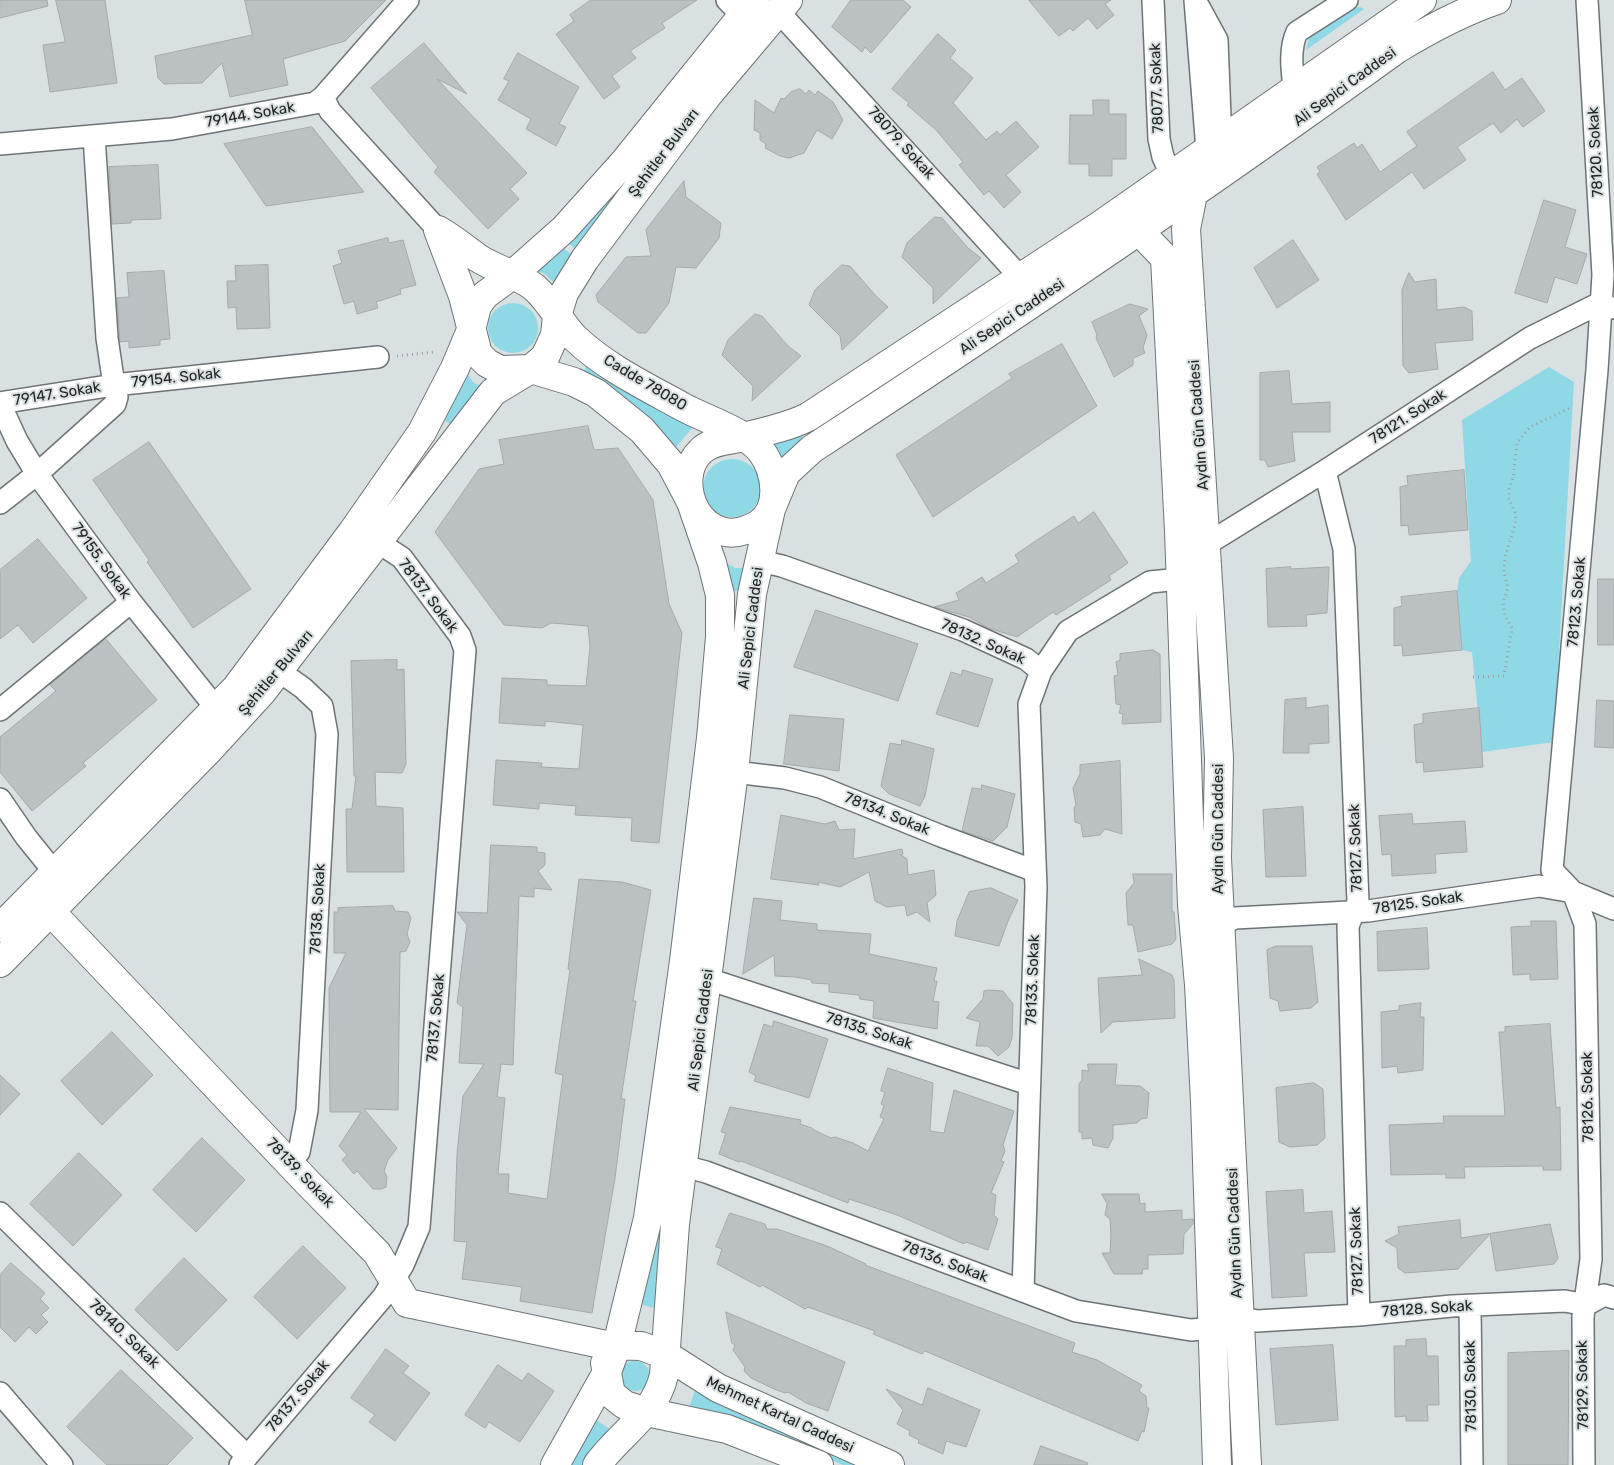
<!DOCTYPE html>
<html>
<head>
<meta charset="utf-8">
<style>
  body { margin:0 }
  canvas { display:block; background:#d9e0e1 }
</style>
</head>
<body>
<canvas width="1614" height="1465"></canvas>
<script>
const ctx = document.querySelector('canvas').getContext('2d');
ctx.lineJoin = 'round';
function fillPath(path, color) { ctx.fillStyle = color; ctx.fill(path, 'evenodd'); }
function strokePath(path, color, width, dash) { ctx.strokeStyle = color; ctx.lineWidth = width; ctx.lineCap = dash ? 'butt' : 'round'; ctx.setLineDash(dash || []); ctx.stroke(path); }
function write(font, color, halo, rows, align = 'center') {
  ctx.font = font + ' Rubik,sans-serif'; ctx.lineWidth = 4; ctx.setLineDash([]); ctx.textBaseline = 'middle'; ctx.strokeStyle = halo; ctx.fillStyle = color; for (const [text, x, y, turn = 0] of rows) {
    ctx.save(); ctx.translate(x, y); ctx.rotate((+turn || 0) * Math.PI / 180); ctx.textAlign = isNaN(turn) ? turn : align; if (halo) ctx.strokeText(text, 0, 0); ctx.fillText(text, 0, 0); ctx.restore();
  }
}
const green = new Path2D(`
  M 1360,7 L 1364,9 L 1306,50 L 1310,35 L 1352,8 Z
  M 678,111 L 579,251 L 569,244 Z
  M 563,248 L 574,256 L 555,284 L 545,274 L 537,271 Z
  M488 328a25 25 0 1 1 50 0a25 25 0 1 1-50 0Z
  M 1002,306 L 1005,311 L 809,439 L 806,432 L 887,382 Z
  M 588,363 L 694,426 L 676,447 L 654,424 L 583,373 Z
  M 1549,367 L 1574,382 L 1554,742 L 1482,752 L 1472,652 L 1462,650 L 1457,591 L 1459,578 L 1471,561 L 1462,420 Z
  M 468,375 L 474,383 L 484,387 L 452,425 L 442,419 Z
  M 801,434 L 805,442 L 782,464 L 772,443 Z
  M703 488a29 29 0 1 1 58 0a29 29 0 1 1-58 0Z
  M 728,564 L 735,568 L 744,568 L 743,591 L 730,591 Z
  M 671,1138 L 656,1308 L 638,1304 Z
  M620 1376a15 15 0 1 1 30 0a15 15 0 1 1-30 0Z
  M 696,1388 L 866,1465 L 843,1465 L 816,1453 L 688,1410 Z
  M 595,1419 L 611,1430 L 582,1465 L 568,1465 Z`);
const building = new Path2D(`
  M 0,0 L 47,0 L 48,6 L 0,18 Z
  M 56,0 L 105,0 L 117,83 L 50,92 L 43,45 L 65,42 Z
  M 245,0 L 386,0 L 345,41 L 283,59 L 288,85 L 230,97 L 222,63 L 202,83 L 164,84 L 158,78 L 155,56 L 252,35 Z
  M 591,0 L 697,0 L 662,23 L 665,28 L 630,51 L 636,58 L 612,76 L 620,87 L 604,99 L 556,34 L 574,21 L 570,15 Z
  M 851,0 L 903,0 L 911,7 L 871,53 L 865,47 L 862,52 L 832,27 Z
  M 1029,0 L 1111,0 L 1105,4 L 1114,15 L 1097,29 L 1088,18 L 1073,31 L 1070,28 L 1059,36 Z
  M 938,34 L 956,50 L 950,58 L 973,78 L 953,103 L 986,140 L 997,131 L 1000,135 L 1016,121 L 1039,147 L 1006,175 L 1021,192 L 1004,208 L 989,191 L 984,195 L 959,165 L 963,162 L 936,130 L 907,105 L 909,103 L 892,89 Z
  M 424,43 L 467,94 L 437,79 L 527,173 L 510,189 L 519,199 L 488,229 L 434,172 L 438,167 L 371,88 Z
  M 518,53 L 579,87 L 559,124 L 566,127 L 556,146 L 526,129 L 531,119 L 498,100 L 509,81 L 504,79 Z
  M 1493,72 L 1505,90 L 1522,78 L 1545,111 L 1523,127 L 1517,119 L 1501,133 L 1493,123 L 1457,147 L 1466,160 L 1424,189 L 1412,172 L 1346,220 L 1317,174 L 1320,172 L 1317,167 L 1354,143 L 1357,148 L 1362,144 L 1380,172 L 1417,146 L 1407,132 Z
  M 800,89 L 806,94 L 809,90 L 815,95 L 818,91 L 833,102 L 843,120 L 832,139 L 817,130 L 804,153 L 789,158 L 780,156 L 765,148 L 766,144 L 760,140 L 760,133 L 754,130 L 755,100 L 774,113 L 781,98 L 784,99 L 791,92 Z
  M 1093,100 L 1109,100 L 1109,114 L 1126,114 L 1126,159 L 1112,159 L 1112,176 L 1089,176 L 1089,164 L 1069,164 L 1070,115 L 1093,115 Z
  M 312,127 L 364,192 L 266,206 L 224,144 Z
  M 158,165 L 161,219 L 131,220 L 131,223 L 112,224 L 109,167 Z
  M 684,181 L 686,197 L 721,223 L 719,238 L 696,268 L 676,267 L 669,303 L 646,333 L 638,333 L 598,302 L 596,295 L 626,257 L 651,256 L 646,230 Z
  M 1544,200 L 1576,210 L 1565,247 L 1587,254 L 1577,284 L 1555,277 L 1547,303 L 1515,293 Z
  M 935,217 L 942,218 L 968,248 L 981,258 L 933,304 L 933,288 L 902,257 L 907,243 Z
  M 388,238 L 389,243 L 403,240 L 416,285 L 400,289 L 401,294 L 376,302 L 378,308 L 357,314 L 354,301 L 344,304 L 333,266 L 342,263 L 338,251 Z
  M 1293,240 L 1319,280 L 1277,308 L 1254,268 Z
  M 268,265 L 270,328 L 237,329 L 236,307 L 228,308 L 227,281 L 236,281 L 235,266 Z
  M 842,265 L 850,266 L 876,296 L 888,307 L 842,350 L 840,336 L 809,305 L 815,290 Z
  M 164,271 L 170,339 L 160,340 L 160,345 L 129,348 L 129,341 L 120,342 L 117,298 L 129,297 L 127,273 Z
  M 1409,273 L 1415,282 L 1436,279 L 1437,310 L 1464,307 L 1472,311 L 1473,340 L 1435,343 L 1438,369 L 1409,373 L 1403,366 L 1402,290 Z
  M 1130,304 L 1148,309 L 1139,316 L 1147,335 L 1143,348 L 1145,353 L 1133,358 L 1133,365 L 1114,377 L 1096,338 L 1097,335 L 1092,322 Z
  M 755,314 L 762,316 L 788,346 L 801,356 L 752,401 L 753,386 L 722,355 L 728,340 Z
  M 1062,344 L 1097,406 L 933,517 L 896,455 L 1012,378 L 1009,374 Z
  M 1289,371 L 1292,404 L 1330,402 L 1330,432 L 1292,432 L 1295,461 L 1268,467 L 1265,460 L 1260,460 L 1260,373 Z
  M 588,426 L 594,450 L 618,448 L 653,500 L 669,604 L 682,633 L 659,843 L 631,841 L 632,818 L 575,815 L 576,806 L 539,803 L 539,809 L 493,805 L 496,760 L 542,763 L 541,767 L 579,769 L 583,725 L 545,721 L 545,726 L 499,723 L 502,678 L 547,680 L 547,685 L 586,686 L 590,647 L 588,626 L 551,623 L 542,628 L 504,625 L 435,532 L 479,469 L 504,464 L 499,440 Z
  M 149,442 L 251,589 L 193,628 L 147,562 L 149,560 L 93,480 Z
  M 1464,470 L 1468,530 L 1409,535 L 1408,525 L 1401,526 L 1400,487 L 1408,485 L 1407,476 Z
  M 1094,512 L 1128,563 L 1109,576 L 1111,580 L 1056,615 L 1053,612 L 1017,637 L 988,628 L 969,617 L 934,607 L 959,600 L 956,593 L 982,577 L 986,583 L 1019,562 L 1015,555 L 1040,538 L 1074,516 L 1078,523 Z
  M 38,539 L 87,598 L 33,643 L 18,625 L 0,639 L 0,570 Z
  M 1291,567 L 1290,569 L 1329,567 L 1327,613 L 1306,615 L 1307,626 L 1268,627 L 1266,569 Z
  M 1598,579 L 1614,579 L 1614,645 L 1598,645 Z
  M 1457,591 L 1462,650 L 1403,656 L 1402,645 L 1394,646 L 1394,608 L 1402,606 L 1401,597 Z
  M 816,610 L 918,644 L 898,701 L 794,667 Z
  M 106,639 L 157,700 L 83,763 L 86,766 L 32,811 L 0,772 L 0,737 L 56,691 L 50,685 Z
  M 1153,650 L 1160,654 L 1161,722 L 1122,724 L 1123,714 L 1119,713 L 1121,705 L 1116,704 L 1114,676 L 1118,675 L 1116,662 L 1120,660 L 1120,654 Z
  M 397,660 L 397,670 L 404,669 L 406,764 L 402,773 L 375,772 L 376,806 L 403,808 L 404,872 L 347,872 L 346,809 L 352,809 L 356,776 L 354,776 L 351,661 Z
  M 963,670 L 993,679 L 978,727 L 936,714 L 951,672 L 961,675 Z
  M 1306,698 L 1306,708 L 1328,705 L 1329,743 L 1309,744 L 1309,753 L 1283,753 L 1285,700 Z
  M 1597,700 L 1614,701 L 1614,748 L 1595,747 Z
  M 1479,708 L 1483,767 L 1424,772 L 1423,762 L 1416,763 L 1414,725 L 1423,723 L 1423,714 Z
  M 790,715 L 844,719 L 839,771 L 784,764 Z
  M 902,740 L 934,749 L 925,796 L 920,806 L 889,794 L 881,786 L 890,743 L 901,745 Z
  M 1120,761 L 1122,834 L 1105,829 L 1100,835 L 1083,837 L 1081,824 L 1075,822 L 1074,808 L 1076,805 L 1073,788 L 1080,774 L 1080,765 Z
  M 982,785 L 1015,794 L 1007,827 L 993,841 L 962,831 L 972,788 L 981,789 Z
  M 1303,807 L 1306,876 L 1266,877 L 1263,810 Z
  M 1412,814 L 1413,824 L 1465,821 L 1467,852 L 1435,854 L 1436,873 L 1392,876 L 1391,854 L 1382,855 L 1379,816 Z
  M 781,815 L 825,824 L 835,821 L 839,830 L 855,829 L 853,859 L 902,849 L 903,854 L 901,855 L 907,859 L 908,875 L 934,870 L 936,895 L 927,903 L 930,922 L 917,912 L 907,916 L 905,905 L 887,907 L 875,901 L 869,872 L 840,887 L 818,882 L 819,885 L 771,879 Z
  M 491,845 L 537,847 L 537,852 L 545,853 L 545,865 L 538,871 L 552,890 L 534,888 L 534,897 L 519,896 L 513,1065 L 501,1064 L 497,1097 L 505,1098 L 498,1174 L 509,1174 L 508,1193 L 547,1199 L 563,1075 L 555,1073 L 570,970 L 568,969 L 579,879 L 622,882 L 651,890 L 633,1001 L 636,1001 L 621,1099 L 625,1099 L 615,1178 L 592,1313 L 520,1301 L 522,1287 L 462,1279 L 467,1242 L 454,1241 L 457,1154 L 463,1096 L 484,1064 L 459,1063 L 463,1007 L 457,1003 L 467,925 L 457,912 L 487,913 Z
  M 1133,874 L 1172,874 L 1172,912 L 1174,912 L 1176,939 L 1172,944 L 1138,952 L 1133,925 L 1128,925 L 1126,893 L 1134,883 Z
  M 991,888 L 1018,900 L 1008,921 L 999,946 L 955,936 L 957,921 L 969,892 Z
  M 754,898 L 782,901 L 780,920 L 817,924 L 817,930 L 871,934 L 869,954 L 937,968 L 934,981 L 937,981 L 933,1001 L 939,1002 L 937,1029 L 873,1018 L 874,1001 L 860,999 L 859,995 L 829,992 L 829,984 L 812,983 L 811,980 L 796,977 L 775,976 L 774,955 L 743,974 Z
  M 393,906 L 395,911 L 408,912 L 411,918 L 407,934 L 410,942 L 406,951 L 400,952 L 398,1110 L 364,1109 L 397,1148 L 388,1160 L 384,1171 L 387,1177 L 386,1187 L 381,1189 L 373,1189 L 357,1171 L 354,1174 L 342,1160 L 347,1155 L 339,1146 L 361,1112 L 330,1112 L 329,988 L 346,953 L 334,953 L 334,912 L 338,912 L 338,908 Z
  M 1531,921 L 1556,921 L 1558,979 L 1530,980 L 1530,974 L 1513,975 L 1511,927 L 1531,926 Z
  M 1427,928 L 1429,969 L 1378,971 L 1377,932 Z
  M 1276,946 L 1312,946 L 1318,1002 L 1311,1008 L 1280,1011 L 1278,1001 L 1270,998 L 1267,950 Z
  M 1139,959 L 1172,975 L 1174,980 L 1175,1018 L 1113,1022 L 1101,1033 L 1098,978 L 1142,975 Z
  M 990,990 L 1003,991 L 1013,1004 L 1012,1038 L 1009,1047 L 998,1056 L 988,1046 L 976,1046 L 980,1022 L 966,1018 L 983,999 L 984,991 Z
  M 1421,1003 L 1420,1017 L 1424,1017 L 1423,1070 L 1398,1073 L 1397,1066 L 1382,1068 L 1381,1012 L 1399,1010 L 1399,1006 Z
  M 774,1021 L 828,1039 L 809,1098 L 754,1081 L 756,1076 L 749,1072 L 764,1024 L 772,1027 Z
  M 1550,1024 L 1556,1108 L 1560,1107 L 1561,1170 L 1543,1170 L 1543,1166 L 1464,1167 L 1465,1178 L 1446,1178 L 1446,1174 L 1391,1175 L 1389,1125 L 1444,1123 L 1443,1116 L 1505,1116 L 1499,1032 L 1505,1032 L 1505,1027 Z
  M 112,1032 L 153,1075 L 102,1125 L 61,1081 Z
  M 1088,1064 L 1117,1064 L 1115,1085 L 1140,1086 L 1149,1093 L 1147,1118 L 1141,1119 L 1137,1123 L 1113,1125 L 1113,1138 L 1108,1148 L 1093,1145 L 1092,1138 L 1082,1139 L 1082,1132 L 1079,1132 L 1079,1084 L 1082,1080 L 1082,1070 L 1088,1071 Z
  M 888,1068 L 933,1083 L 930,1131 L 944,1133 L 954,1090 L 1014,1111 L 1003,1145 L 1005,1151 L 1001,1161 L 1004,1162 L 991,1193 L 996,1195 L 994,1215 L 998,1219 L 988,1250 L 966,1242 L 964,1244 L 897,1215 L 849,1199 L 848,1203 L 741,1161 L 739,1162 L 719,1154 L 726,1133 L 721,1132 L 730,1107 L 801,1120 L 800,1124 L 812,1128 L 814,1130 L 831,1138 L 835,1137 L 853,1143 L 868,1151 L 884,1119 L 880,1117 L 884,1106 L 881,1104 L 885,1092 L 881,1091 Z
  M 0,1075 L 20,1094 L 0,1115 Z
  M 1314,1083 L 1323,1089 L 1325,1138 L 1317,1145 L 1290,1147 L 1279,1142 L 1276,1088 Z
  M 202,1138 L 245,1180 L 196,1232 L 153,1190 Z
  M 79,1153 L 122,1195 L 73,1246 L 30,1204 Z
  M 1303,1190 L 1304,1213 L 1332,1211 L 1335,1252 L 1304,1253 L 1307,1296 L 1272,1298 L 1266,1192 Z
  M 1102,1194 L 1139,1194 L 1140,1204 L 1145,1203 L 1145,1212 L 1182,1210 L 1182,1220 L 1193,1219 L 1193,1224 L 1184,1234 L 1183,1254 L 1148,1255 L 1148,1269 L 1143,1269 L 1142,1274 L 1114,1274 L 1102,1253 L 1110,1253 L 1111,1235 L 1110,1219 L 1105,1215 L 1107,1204 Z
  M 730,1213 L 765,1224 L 767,1229 L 777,1229 L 827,1246 L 866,1264 L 865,1265 L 1075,1343 L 1072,1352 L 1097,1360 L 1142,1385 L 1139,1391 L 1146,1396 L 1147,1408 L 1149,1408 L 1144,1432 L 1142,1431 L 1138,1441 L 925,1351 L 922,1354 L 873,1334 L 875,1331 L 808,1307 L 805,1309 L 762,1285 L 760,1287 L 717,1264 L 722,1249 L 716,1247 Z
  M 1460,1220 L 1461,1238 L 1550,1224 L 1558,1258 L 1554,1264 L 1496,1271 L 1490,1234 L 1458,1269 L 1405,1273 L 1398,1268 L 1397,1248 L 1385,1241 L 1399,1234 L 1398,1227 Z
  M 303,1246 L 346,1288 L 297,1339 L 254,1297 Z
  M 184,1258 L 227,1300 L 177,1351 L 135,1310 Z
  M 11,1263 L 45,1293 L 40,1299 L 49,1308 L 41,1315 L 48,1322 L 36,1334 L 29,1327 L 15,1342 L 0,1327 L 0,1275 Z
  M 726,1312 L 845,1362 L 828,1411 L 806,1403 L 788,1392 L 785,1393 L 774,1389 L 751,1378 L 744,1371 L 745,1367 L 733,1350 L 735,1345 L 732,1343 Z
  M 1426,1339 L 1427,1356 L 1438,1356 L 1439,1405 L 1427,1405 L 1428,1421 L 1406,1421 L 1406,1416 L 1395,1417 L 1394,1346 L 1406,1346 L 1406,1340 Z
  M 1333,1345 L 1338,1420 L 1276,1425 L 1270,1349 Z
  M 386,1349 L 409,1366 L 403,1373 L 430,1393 L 395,1441 L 369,1422 L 375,1415 L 351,1398 Z
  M 1569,1351 L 1568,1465 L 1508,1465 L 1508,1353 Z
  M 498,1365 L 522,1381 L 528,1373 L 554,1391 L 520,1442 L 489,1422 L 485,1428 L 465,1415 Z
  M 121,1370 L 193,1438 L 167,1465 L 107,1465 L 67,1427 Z
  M 928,1388 L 980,1410 L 966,1447 L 946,1441 L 943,1454 L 918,1443 L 919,1440 L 909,1435 L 910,1431 L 897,1424 L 903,1410 L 886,1389 L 922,1405 Z
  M 1041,1446 L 1088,1463 L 1087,1465 L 1034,1465 Z`);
const path = new Path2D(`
  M 397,356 L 435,352
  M 1473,677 L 1504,676 L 1512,628 L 1505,616 L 1503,602 L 1508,588 L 1504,572 L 1505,557 L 1516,521 L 1515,512 L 1509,500 L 1509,488 L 1513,478 L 1517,443 L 1530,427 L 1572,407`);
const minor = new Path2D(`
  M 727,0 L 742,15
  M 1153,0 L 1159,139 L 1163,157 L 1171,174
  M 1195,0 L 1207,150
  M 1199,7 L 1217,40 L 1220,117 L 1223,138
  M 778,11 L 1021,278
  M 1294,88 C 1292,70 1289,49 1297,32 L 1347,0
  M 323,97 L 408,0
  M 0,144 L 172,129 L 315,103 L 323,97 L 330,111 L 438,230
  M 0,403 L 114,385 L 107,338 L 94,136
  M 0,404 L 17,441 L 37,474 L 131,602 L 216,708
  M 1325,471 L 1344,549 L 1358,902 L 1348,926 L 1359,1315
  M 0,503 L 37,474 L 115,404 L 117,397 L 114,385 L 378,357
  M 1207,544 L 1325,471 L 1530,338 L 1600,303 L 1611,308
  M 759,561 L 782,566 L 963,630 L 1026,659 L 1041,671 L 1068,631 L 1150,582 L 1180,579
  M 279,671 L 303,688 L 322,706 L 327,734 L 307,1110 L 299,1152 L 288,1162
  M 0,710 L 131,602
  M 734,772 L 785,778 L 820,787 L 941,836 L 1035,871
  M 0,799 L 26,837 L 55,873
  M 1220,925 L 1235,918 L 1368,911 L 1539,886 L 1573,892 L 1614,909
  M 708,979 L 1029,1084
  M 683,1166 L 706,1172 L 1076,1311 L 1191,1330 L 1214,1328
  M 0,1213 L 247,1456
  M 1023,1291 L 1036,887 L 1029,704 L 1041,671
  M 1470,1306 L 1472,1465
  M 1238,1317 L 1257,1321 L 1359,1315 L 1452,1306 L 1565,1301 L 1586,1305 L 1604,1295 L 1614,1298
  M 0,1393 L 62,1465
  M 240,1465 L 383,1297 L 403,1265 L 419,1227 L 465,650 L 460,636 L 402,558 L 378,542
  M 1584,1465 L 1583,1317 L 1591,1259 L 1585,924 L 1573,892 L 1552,870 L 1597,370 L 1603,275 L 1587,0`);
const major = new Path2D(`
  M 1193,194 L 1186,229 L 1219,758 L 1217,858 L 1247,1465
  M 438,230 C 454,239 464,248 478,258 C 495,269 521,276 535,288 C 551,302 560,323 575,338 C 605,367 647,387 683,407 C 705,419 746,432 761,451 C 777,471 782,511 757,525 C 746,531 733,535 721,531 C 689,522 677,473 701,451 C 712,440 729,441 743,437 C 764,432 788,427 808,417 L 1099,226 L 1422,0
  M 438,230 L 463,296 L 478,354 L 487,363 L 500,370 L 531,369 L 574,382 L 596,393 L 642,430 L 671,464 L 691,502 L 712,563 L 720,595 L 720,637 L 711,738 L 684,961 L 648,1218 L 617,1345 L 607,1372 L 555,1465
  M 1139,231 L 1165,258 L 1179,531 L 1192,905 L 1199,985 L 1205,1101 L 1217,1465
  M 50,911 L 308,1183 L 377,1253 L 407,1303 L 606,1345 L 641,1346 L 666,1355 L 718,1388 L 890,1465
  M 0,928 L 236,688 L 353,531 L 422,432 L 455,368 L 471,330 L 477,306 L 485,295 L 511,276 L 564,229 L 625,161 L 755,0
  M 0,963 L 207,752 L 262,692 L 493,392 L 531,369 L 545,357 L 555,335 L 557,316 L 564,293 L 585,259 L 707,96 L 788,0
  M 605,1363 L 611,1394 L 625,1405 L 647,1412 L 727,1429 L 819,1465
  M 597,1465 C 619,1434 655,1415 664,1375 L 675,1224 L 734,772 L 752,594 L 771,509 L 786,473 L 812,449 C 1010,320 1205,188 1397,49 C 1430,29 1461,12 1497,0`);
const streetNames = [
  ["Ali Sepici Caddesi",1345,87,-36],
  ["78077. Sokak",1157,88,-92],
  ["79144. Sokak",250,115,-10],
  ["78079. Sokak",901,143,48],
  ["78120. Sokak",1596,152,-93],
  ["Şehitler Bulvarı",664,153,-53],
  ["Ali Sepici Caddesi",1012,317,-34],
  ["79154. Sokak",176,378,-6],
  ["Cadde 78080",645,383,31],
  ["79147. Sokak",57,394,-9],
  ["78121. Sokak",1408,417,-33],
  ["Aydın Gün Caddesi",1199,425,-94],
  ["79155. Sokak",101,561,54],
  ["78137. Sokak",428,596,53],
  ["78123. Sokak",1577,602,-85],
  ["Ali Sepici Caddesi",751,628,-83],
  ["78132. Sokak",983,642,24],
  ["Şehitler Bulvarı",276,673,-50],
  ["78134. Sokak",887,814,22],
  ["Aydın Gün Caddesi",1219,829,-90],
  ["78127. Sokak",1356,848,-92],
  ["78125. Sokak",1418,903,-8],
  ["78138. Sokak",318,909,-87],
  ["78133. Sokak",1033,980,-88],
  ["78137. Sokak",436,1018,-85],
  ["Ali Sepici Caddesi",701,1030,-83],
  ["78135. Sokak",869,1031,18],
  ["78126. Sokak",1588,1097,-91],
  ["78139. Sokak",300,1173,46],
  ["Aydın Gün Caddesi",1235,1233,-92],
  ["78127. Sokak",1357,1251,-92],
  ["78136. Sokak",945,1262,21],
  ["78128. Sokak",1427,1309,-4],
  ["78140. Sokak",124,1334,44],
  ["78129. Sokak",1583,1385,-91],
  ["78130. Sokak",1471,1386,-91],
  ["78137. Sokak",298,1396,-50],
  ["Mehmet Kartal Caddesi",780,1415,25]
];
fillPath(green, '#8fd8e6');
fillPath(building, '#bbc1c2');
strokePath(building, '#a4aaab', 1);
strokePath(minor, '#6e7475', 24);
strokePath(major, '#6e7475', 30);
strokePath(path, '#9a9fa0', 3, [1, 4]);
strokePath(minor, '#fff', 21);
strokePath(major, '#fff', 28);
write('15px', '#222425', '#d9e0e1', streetNames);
</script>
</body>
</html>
